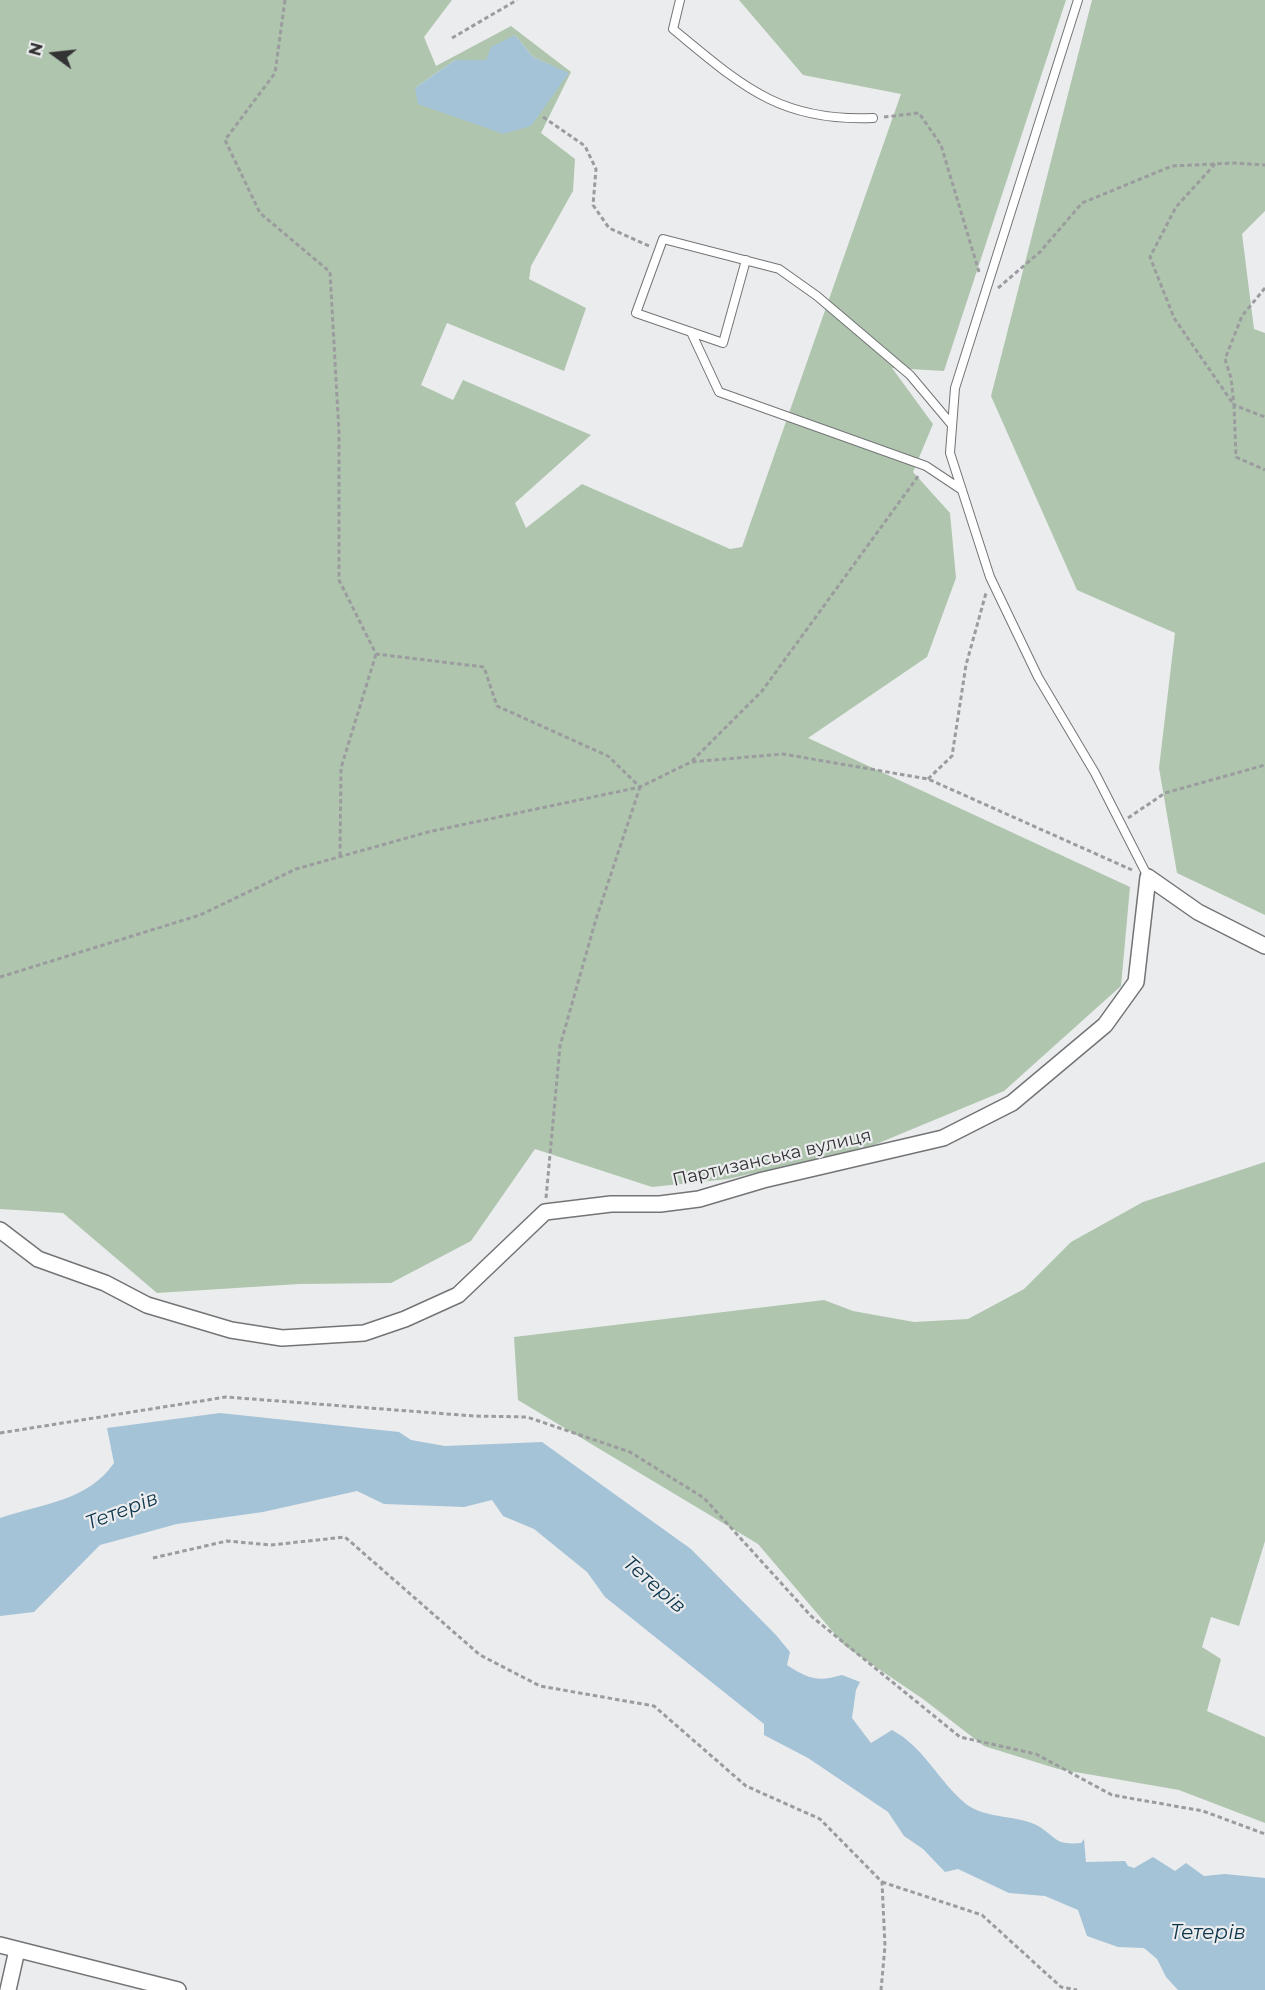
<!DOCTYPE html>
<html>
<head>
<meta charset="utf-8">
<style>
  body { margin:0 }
  #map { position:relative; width:1265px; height:1990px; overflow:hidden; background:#ebecee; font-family:Montserrat,sans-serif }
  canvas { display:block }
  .north { position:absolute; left:24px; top:24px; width:60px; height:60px; -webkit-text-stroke:4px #ebecee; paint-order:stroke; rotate:285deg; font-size:16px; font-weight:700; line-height:24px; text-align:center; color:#333334 }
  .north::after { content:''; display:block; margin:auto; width:21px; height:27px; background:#333334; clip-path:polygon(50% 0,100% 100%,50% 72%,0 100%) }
</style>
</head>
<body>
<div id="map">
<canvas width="1265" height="1990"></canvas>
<div class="north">N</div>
</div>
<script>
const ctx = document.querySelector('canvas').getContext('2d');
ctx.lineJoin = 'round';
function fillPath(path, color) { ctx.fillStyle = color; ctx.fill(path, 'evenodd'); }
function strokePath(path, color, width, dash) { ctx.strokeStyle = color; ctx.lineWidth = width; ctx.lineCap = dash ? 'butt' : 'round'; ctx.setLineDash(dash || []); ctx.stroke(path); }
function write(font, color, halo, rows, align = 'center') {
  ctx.font = font + ' Montserrat,sans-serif'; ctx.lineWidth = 4.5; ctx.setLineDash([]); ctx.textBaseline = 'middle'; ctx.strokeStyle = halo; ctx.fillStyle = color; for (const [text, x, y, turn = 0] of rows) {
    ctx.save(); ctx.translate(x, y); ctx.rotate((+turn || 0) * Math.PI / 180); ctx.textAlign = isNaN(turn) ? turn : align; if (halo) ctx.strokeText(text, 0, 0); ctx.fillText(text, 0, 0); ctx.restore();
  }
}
const green = new Path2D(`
  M 0,0 L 452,0 L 424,37 L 436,66 L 511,26 L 571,72 L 541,133 L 575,159 L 573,191 L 531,266 L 529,279 L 586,308 L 564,371 L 447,323 L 421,385 L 453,400 L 463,380 L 591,435 L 515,503 L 526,528 L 582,484 L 730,549 L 742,547 L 901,94 L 803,75 L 739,0 L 1066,0 L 944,371 L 892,368 L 933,424 L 913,472 L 950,513 L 956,578 L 927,657 L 808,738 L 1130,887 L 1121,986 L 1004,1091 L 874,1145 L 728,1179 L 652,1187 L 535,1149 L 471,1241 L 391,1283 L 299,1284 L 157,1293 L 63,1213 L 0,1209 ZM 515,35 L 533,57 L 569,74 L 415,88 L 455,60 L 486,60 Z
  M 1092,0 L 1265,0 L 1265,211 L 1242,234 L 1254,329 L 1265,333 L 1265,915 L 1177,873 L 1159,768 L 1175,633 L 1077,590 L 991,396 Z
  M 1265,1162 L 1265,1541 L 1239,1626 L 1211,1617 L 1202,1647 L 1221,1659 L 1207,1711 L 1265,1737 L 1265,1823 L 1179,1790 L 1058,1769 L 984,1746 L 923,1699 L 845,1646 L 758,1544 L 518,1400 L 514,1337 L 824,1300 L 853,1311 L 914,1322 L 968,1319 L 1024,1289 L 1071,1242 L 1143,1202 Z`);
const water = new Path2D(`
  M 515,35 L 533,57 L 569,73 L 531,126 L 503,134 L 418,104 L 415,88 L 455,60 L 486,60 L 491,47 Z
  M 220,1413 L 399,1432 L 411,1440 L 445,1446 L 542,1442 L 691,1549 L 776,1635 L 790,1652 L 787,1665 C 808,1679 818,1682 842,1675 L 860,1682 L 856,1690 L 852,1718 L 871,1743 L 892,1730 C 924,1747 938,1781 966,1804 C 987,1820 1019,1814 1040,1827 C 1058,1839 1055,1845 1081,1843 L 1084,1839 L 1086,1862 L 1125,1861 L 1128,1866 L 1134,1868 L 1153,1857 L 1175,1871 L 1186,1863 L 1204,1876 L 1225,1874 L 1265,1878 L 1265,1990 L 1178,1990 L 1166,1977 L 1157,1959 L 1144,1948 L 1118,1947 L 1087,1936 L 1078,1910 L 1045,1896 L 1009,1893 L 958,1869 L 945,1872 L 923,1849 L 904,1836 L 888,1812 L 808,1758 L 764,1735 L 764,1724 L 605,1597 L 587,1572 L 534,1529 L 503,1516 L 492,1500 L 464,1507 L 384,1504 L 357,1491 L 263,1512 L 177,1524 L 100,1545 L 34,1612 L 0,1616 L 0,1518 C 41,1504 88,1501 114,1463 L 107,1428 Z`);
const path = new Path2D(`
  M 285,0 L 275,73 L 225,140 L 260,213 L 330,272 L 339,433 L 339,580 L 376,654 L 484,667 L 497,706 L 608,756 L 640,787
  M 452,38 L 517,0
  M 543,117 L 585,146 L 596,169 L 593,205 L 609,228 L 649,246
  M 884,117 L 919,113 L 941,145 L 979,272
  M 1215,164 L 1176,207 L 1150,257 L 1174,318 L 1234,405 L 1236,457 L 1265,470
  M 998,288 L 1040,252 L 1082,203 L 1172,166 L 1234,163 L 1265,165
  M 1265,288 L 1242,316 L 1225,359 L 1231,378 L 1234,405 L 1265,417
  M 692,761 L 762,691 L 919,475
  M 928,779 L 952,756 L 966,665 L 986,593
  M 1128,818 L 1165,793 L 1265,765
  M 340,856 L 341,768 L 376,654
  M 0,977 L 200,915 L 296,869 L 428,832 L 640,787 L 691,762 L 783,754 L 928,779 L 1132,870
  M 546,1198 L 560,1046 L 596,919 L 640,787
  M 0,1433 L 226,1397 L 474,1416 L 527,1417 L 630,1452 L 704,1498 L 811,1616 L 960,1737 L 1036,1754 L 1112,1795 L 1203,1811 L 1265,1834
  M 153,1558 L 227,1541 L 271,1545 L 345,1537 L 480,1655 L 540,1686 L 654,1706 L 746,1786 L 820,1819 L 882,1882 L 885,1946 L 881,1990
  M 882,1882 L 982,1915 L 1061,1987 L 1077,1990`);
const service = new Path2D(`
  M 680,0 L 673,29 C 741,85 779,122 873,118
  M 1078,0 L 955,388 L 950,453 L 990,577 L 1038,677 L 1095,773 L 1148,877
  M 746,260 L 723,343 L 636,313 L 663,239 L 779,269 L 817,296 L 910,375 L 952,425
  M 691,332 L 719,392 L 926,466 L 962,490`);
const minor = new Path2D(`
  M 0,1230 L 38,1259 L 105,1283 L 147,1305 L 231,1330 L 282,1338 L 364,1333 L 405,1319 L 458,1295 L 545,1212 L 611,1204 L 660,1204 L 699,1199 L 763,1180 L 943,1138 L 1012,1103 L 1105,1025 L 1136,982 L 1148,877 L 1198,912 L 1265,946
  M 0,1945 L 178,1990
  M 8,1990 L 17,1950`);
const streetNames = [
  ["Партизанська вулиця",772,1158,-13]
];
const waterNames = [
  ["Тетерів",122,1511,-21],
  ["Тетерів",654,1585,41],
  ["Тетерів",1208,1933]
];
fillPath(green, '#afc5ae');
fillPath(water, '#a5c3d7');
strokePath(service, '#737476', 10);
strokePath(minor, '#737476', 18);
strokePath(path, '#9b9c9e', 3, [4.5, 3]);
strokePath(service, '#fff', 8);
strokePath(minor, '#fff', 15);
write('18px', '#333334', '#ebecee', streetNames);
write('italic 20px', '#0d364c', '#ebecee', waterNames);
</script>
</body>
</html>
